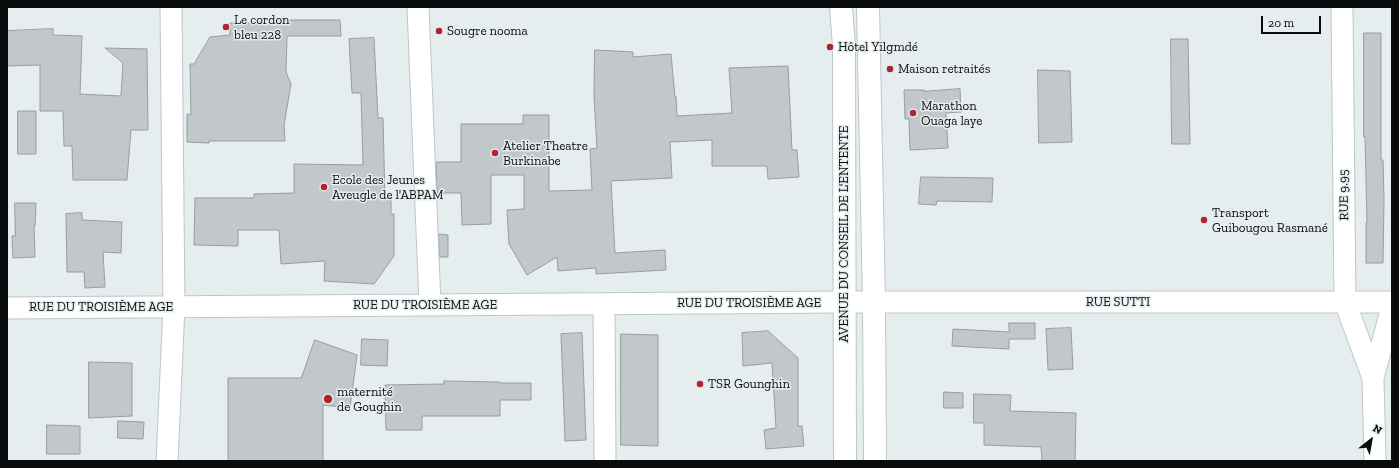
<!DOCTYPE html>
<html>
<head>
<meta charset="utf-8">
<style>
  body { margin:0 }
  #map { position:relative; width:1399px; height:468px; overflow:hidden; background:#e5edee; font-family:"Zilla Slab",serif }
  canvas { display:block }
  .frame { position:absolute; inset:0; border:8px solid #090c0c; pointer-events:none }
  .north { position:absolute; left:1351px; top:420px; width:40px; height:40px; -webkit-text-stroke:3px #e5edee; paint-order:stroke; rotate:31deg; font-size:11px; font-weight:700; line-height:16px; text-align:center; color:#090c0c }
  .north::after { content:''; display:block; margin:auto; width:14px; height:18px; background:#090c0c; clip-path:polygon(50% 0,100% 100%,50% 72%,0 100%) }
  .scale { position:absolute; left:1261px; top:16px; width:60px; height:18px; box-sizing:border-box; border:2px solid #090c0c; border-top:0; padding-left:5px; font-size:12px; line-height:14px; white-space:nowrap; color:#090c0c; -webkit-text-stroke:3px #e5edee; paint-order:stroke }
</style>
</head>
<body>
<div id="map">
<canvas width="1399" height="468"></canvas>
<div class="frame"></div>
<div class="north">N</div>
<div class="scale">20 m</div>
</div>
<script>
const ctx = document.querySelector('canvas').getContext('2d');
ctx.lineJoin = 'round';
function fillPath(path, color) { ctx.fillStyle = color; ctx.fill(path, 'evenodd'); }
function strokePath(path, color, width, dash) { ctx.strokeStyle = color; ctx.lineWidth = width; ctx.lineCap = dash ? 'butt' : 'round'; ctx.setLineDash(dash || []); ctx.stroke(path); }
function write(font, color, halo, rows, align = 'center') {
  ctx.font = font + ' "Zilla Slab",serif'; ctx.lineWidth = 3; ctx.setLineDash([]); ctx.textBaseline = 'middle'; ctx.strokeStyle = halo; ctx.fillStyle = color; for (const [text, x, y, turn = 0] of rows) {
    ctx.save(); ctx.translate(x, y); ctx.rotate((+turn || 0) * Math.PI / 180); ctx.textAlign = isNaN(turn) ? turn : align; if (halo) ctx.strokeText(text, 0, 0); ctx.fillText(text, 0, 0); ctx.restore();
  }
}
const building = new Path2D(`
  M 285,20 L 340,20 L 341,36 L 287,36 L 286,72 L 291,84 L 284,125 L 285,141 L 209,141 L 209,143 L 187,142 L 187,114 L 191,115 L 190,64 L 194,64 L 210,37 L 230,35 L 230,23 L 252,23 L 252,21 Z
  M 53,29 L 53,35 L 82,36 L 80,94 L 121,96 L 123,63 L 105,48 L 147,49 L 148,130 L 131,130 L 127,180 L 73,180 L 72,146 L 64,146 L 63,111 L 40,111 L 40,65 L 7,66 L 7,31 Z
  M 1364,33 L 1381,33 L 1381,160 L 1383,160 L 1384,200 L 1383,263 L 1366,263 L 1366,223 L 1367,223 L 1365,137 L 1364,137 Z
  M 374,38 L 378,118 L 383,118 L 385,200 L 391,200 L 391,214 L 394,214 L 394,256 L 374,284 L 324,281 L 325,261 L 281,264 L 279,230 L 238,230 L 238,246 L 194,245 L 195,198 L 254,198 L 254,194 L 294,193 L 294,164 L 363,165 L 361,93 L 352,93 L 349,39 Z
  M 1171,39 L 1188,39 L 1190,144 L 1172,144 Z
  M 595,50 L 633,52 L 633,57 L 671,54 L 675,97 L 676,96 L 677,116 L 732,113 L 729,68 L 788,66 L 792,150 L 797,150 L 799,177 L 768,179 L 767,166 L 712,166 L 712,140 L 670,142 L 672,178 L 611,181 L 615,253 L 665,250 L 666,270 L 596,274 L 596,268 L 558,271 L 557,257 L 527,275 L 509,244 L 507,210 L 524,209 L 524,175 L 491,175 L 491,224 L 462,225 L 461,193 L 437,193 L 436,162 L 461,162 L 461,124 L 523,124 L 523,115 L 549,115 L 549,191 L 592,190 L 590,149 L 597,148 L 594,96 Z
  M 1038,70 L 1070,71 L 1072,142 L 1039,143 Z
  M 960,89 L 961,112 L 946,113 L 948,148 L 910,150 L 909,119 L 905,119 L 904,90 L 924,90 L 924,91 Z
  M 18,111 L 36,111 L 36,154 L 18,154 Z
  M 921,177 L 993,178 L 992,202 L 937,201 L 936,205 L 919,204 Z
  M 15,203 L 36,203 L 35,226 L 34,226 L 35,257 L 13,258 L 12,236 L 15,236 Z
  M 82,213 L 82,220 L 122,222 L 121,253 L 103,252 L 105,287 L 85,288 L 84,272 L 67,272 L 66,214 Z
  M 439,234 L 448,235 L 448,257 L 440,257 Z
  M 1009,323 L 1035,323 L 1035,339 L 1009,339 L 1009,349 L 952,346 L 953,329 L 1009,332 Z
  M 1071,328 L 1073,369 L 1048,370 L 1046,329 Z
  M 768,331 L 798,358 L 798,426 L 802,426 L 804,446 L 766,449 L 764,430 L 776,428 L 772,363 L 743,366 L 742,333 Z
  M 582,333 L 586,440 L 565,441 L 561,334 Z
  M 621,334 L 658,335 L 658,446 L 621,445 Z
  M 362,339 L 388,340 L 387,366 L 361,365 Z
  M 315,340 L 357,355 L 350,408 L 323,405 L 323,461 L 228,461 L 228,378 L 301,378 Z
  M 89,362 L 132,363 L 132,416 L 89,418 Z
  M 444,381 L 500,382 L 500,383 L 531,383 L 531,400 L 500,400 L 500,416 L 422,416 L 422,430 L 386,430 L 385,385 L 444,384 Z
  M 944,392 L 963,393 L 963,408 L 944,408 Z
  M 974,394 L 1011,395 L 1010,411 L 1076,413 L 1075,461 L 1042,461 L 1041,447 L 984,445 L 984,423 L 974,423 Z
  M 118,421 L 144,422 L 143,439 L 118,438 Z
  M 47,425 L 80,426 L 80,454 L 47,454 Z`);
const minor = new Path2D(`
  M 418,7 L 430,305
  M 1342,7 L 1345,302 L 1373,378
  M 604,304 L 605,461
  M 7,308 L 844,302 L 1392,302
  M 167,461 L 174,307 L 171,7
  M 1375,461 L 1373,378 L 1392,307`);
const tertiary = new Path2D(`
  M 841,7 L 844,46 L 845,461
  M 868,7 L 874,302 L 875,461`);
const markers = [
  [226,27,4,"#b32130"],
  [439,31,4,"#b32130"],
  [830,47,4,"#b32130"],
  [890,69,4,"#b32130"],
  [913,113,4,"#b32130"],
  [495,153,4,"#b32130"],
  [324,187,4,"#b32130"],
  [1204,220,4,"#b32130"],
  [700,384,4,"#b32130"],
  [328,399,5,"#b32130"]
];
const poiNames = [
  ["Le cordon",234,20],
  ["bleu 228",234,35],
  ["Sougre nooma",447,31],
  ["Hôtel Yilgmdé",838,47],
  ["Maison retraités",898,69],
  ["Marathon",921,106],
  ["Ouaga laye",921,121],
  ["Atelier Theatre",503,146],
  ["Burkinabe",503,161],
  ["Ecole des Jeunes",332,180],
  ["Aveugle de l'ABPAM",332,195],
  ["Transport",1212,213],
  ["Guibougou Rasmané",1212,228],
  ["TSR Gounghin",708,384],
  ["maternité",337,392],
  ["de Goughin",337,407]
];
const streetNames = [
  ["RUE 9.95",1344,195,-91],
  ["AVENUE DU CONSEIL DE L'ENTENTE",844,234,-90],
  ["RUE SUTTI",1118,302],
  ["RUE DU TROISIÈME AGE",749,303],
  ["RUE DU TROISIÈME AGE",425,305],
  ["RUE DU TROISIÈME AGE",101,307]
];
fillPath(building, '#c2c7cc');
strokePath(building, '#979ca1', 1);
strokePath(minor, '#bec6c7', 23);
strokePath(tertiary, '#bec6c7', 24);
strokePath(minor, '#fff', 21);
strokePath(tertiary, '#fff', 22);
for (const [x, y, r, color] of markers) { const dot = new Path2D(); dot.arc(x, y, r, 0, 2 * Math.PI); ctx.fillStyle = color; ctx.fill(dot); strokePath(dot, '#e5edee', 1.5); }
write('13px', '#090c0c', '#e5edee', poiNames, 'left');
write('13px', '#090c0c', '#e5edee', streetNames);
</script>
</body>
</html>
